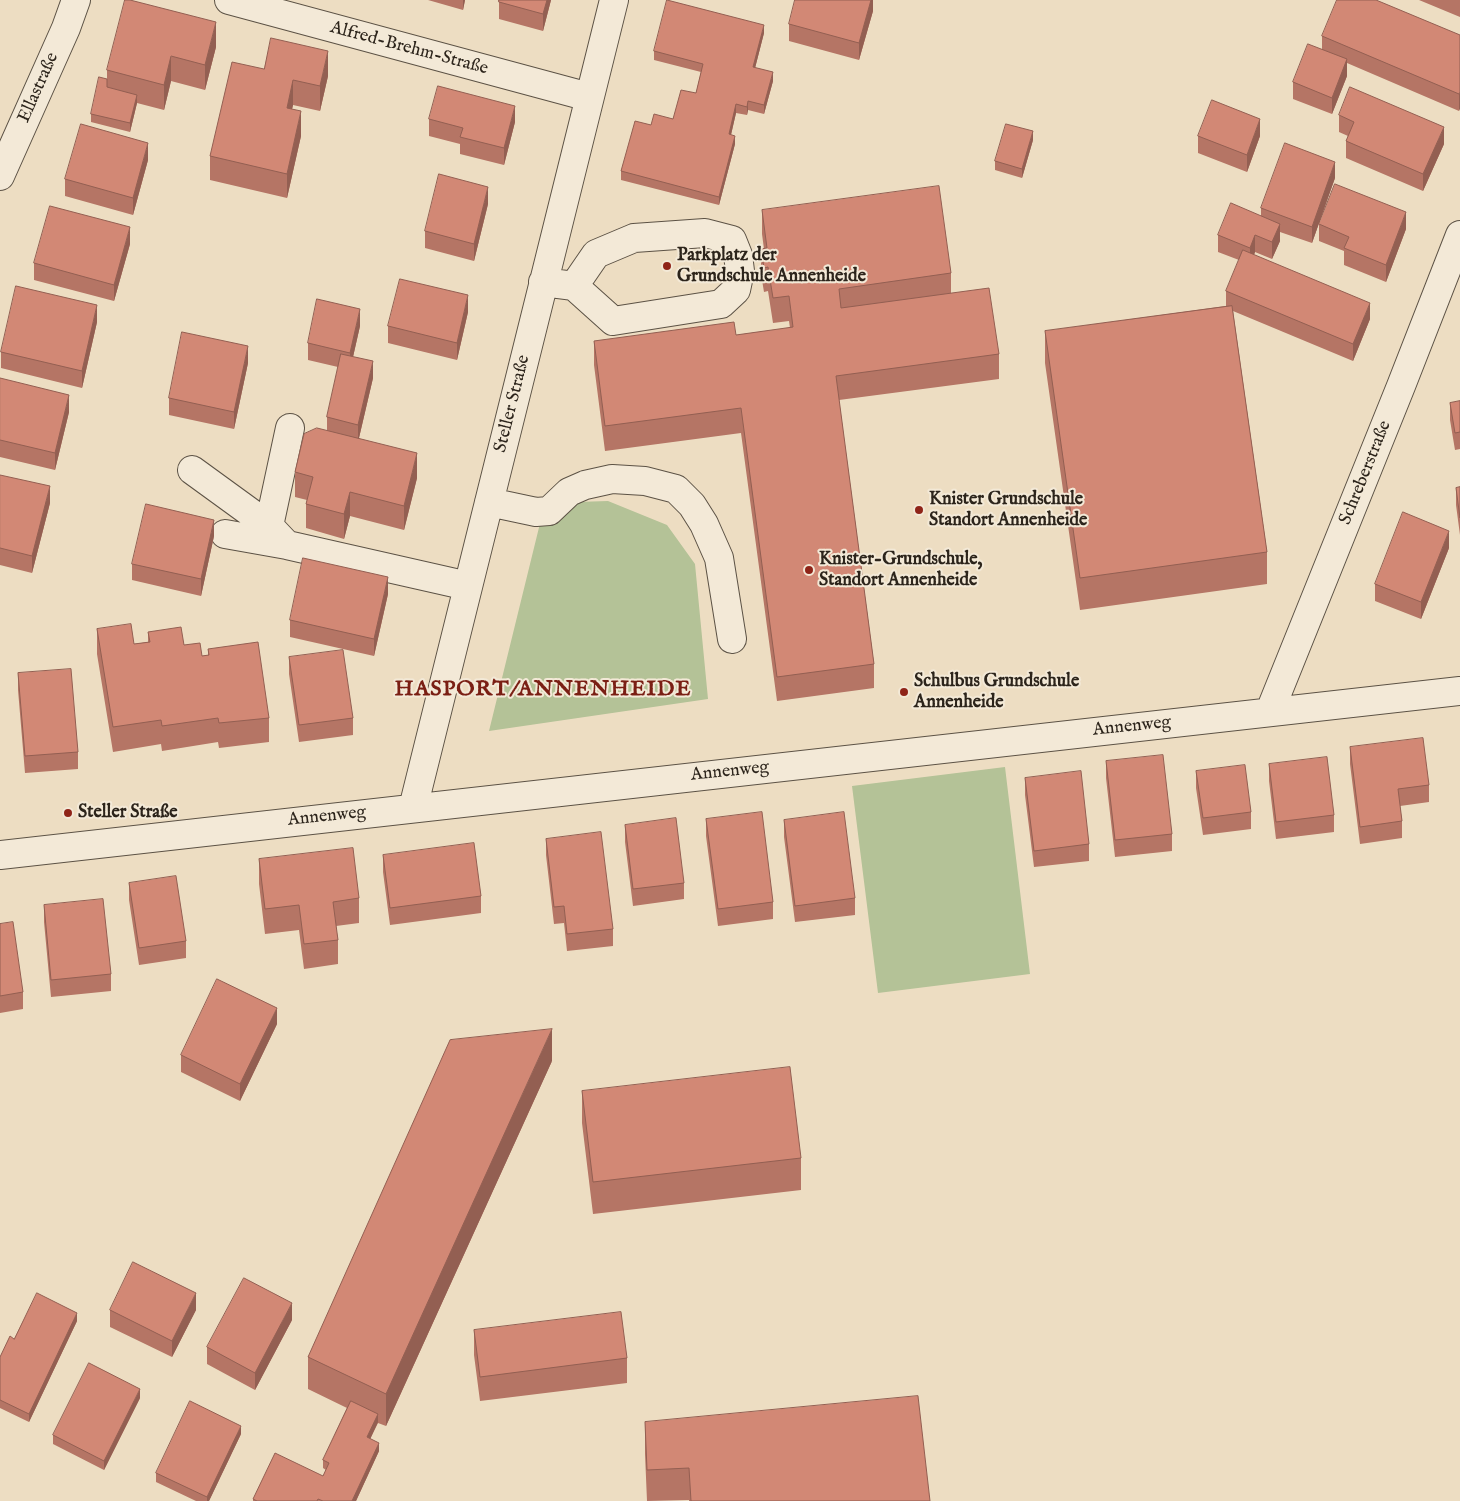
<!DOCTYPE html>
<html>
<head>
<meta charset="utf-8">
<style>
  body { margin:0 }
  canvas { display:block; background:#edddc2 }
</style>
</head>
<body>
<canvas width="1460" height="1501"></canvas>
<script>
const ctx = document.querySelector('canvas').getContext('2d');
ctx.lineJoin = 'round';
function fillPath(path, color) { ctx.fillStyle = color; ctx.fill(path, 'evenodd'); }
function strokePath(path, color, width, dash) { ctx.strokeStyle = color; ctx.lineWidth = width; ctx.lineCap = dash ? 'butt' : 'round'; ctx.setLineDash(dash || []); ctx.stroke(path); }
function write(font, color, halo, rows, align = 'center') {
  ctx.font = font + ' "IM FELL English",serif'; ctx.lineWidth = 4; ctx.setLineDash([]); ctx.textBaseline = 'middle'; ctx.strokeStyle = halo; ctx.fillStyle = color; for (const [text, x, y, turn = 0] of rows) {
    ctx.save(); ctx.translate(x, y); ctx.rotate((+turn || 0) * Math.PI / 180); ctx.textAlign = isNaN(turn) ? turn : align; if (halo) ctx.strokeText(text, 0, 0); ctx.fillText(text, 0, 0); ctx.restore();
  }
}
const green = new Path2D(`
  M 608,501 L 667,525 L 695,564 L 708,699 L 489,731 L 545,503 Z
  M 1005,767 L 1030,974 L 878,993 L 852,786 Z`);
const minor = new Path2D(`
  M 229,0 L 589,97
  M 0,176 L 66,28 L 76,0
  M 543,282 L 574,286 L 613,321 L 721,304 L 736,290 L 740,271 L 738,255 L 732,240 L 705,233 L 634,238 L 596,254 L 574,286
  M 192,470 L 269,526 L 287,545 L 468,586
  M 489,502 L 536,512 L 549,511 L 569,492 L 585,485 L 612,479 L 645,481 L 676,489 L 692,505 L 704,524 L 719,558 L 732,639
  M 269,526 L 290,428
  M 225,534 L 287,545
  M 1270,711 L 1401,386 L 1460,235
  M 413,808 L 614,0
  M 0,855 L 1460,691`);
const wall = new Path2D(`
  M 428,0 L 465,0 L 463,10 Z
  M 551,0 L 543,31 L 499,19 L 499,2 Z
  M 873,0 L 873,11 L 859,60 L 789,41 L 789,24 Z
  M 1419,0 L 1460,0 L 1460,17 Z
  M 764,33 L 755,68 L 773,81 L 764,114 L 748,110 L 747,115 L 736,113 L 731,135 L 735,144 L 719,205 L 621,180 L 621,171 L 651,125 L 673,119 L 696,93 L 701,72 L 654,60 L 654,51 Z
  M 1460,35 L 1459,111 L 1347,63 L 1347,76 L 1332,114 L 1293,99 L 1293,82 L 1322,49 L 1322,36 Z
  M 216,47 L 205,90 L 171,81 L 164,110 L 137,103 L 130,132 L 91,122 L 91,114 L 107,79 L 107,70 Z
  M 264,69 L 328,76 L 320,111 L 293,105 L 292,109 L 301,136 L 287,198 L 210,180 L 210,156 Z
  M 1339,115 L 1444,144 L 1423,191 L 1346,158 L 1346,141 L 1348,136 L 1339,132 Z
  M 429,119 L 515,122 L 504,165 L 460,154 L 460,144 L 429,136 Z
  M 1198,136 L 1260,136 L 1247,172 L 1198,153 Z
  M 1033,140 L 1022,178 L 995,170 L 995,161 Z
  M 148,160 L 133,215 L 65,196 L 65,179 Z
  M 1335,178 L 1312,243 L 1280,232 L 1280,241 L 1272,259 L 1255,252 L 1254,255 L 1370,319 L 1353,361 L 1233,311 L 1267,552 L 1267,584 L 1080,610 L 1045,363 L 1045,331 L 1226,306 L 1226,291 L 1239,260 L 1218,252 L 1218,235 L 1261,216 L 1261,208 Z
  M 488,204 L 474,261 L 425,248 L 425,231 Z
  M 762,210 L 951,273 L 951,293 L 999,354 L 999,379 L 839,400 L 874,664 L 874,688 L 777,701 L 741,433 L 605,451 L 594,365 L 594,341 L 736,335 L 790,328 L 789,321 L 773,323 L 768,291 L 764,292 L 761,274 L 761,249 L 764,249 L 762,234 Z
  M 1319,224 L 1406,229 L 1386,282 L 1344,265 L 1344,251 L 1319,241 Z
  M 130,244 L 114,301 L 34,280 L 34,263 Z
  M 468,312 L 457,360 L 388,343 L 388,326 Z
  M 97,322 L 82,388 L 1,368 L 1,352 Z
  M 360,326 L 353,357 L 373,378 L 359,438 L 417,478 L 404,530 L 350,516 L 344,539 L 306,528 L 306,504 L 307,500 L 295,497 L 295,472 L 327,430 L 327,417 L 338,367 L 308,360 L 308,343 Z
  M 248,363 L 234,429 L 169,415 L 169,398 Z
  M 0,378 L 69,412 L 55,470 L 0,457 Z
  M 1460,401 L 1460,449 L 1455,450 L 1450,420 L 1450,403 Z
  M 0,475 L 50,503 L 32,573 L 0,565 Z
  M 1460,487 L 1460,535 L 1456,505 L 1456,488 Z
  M 214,536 L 201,596 L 132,580 L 132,564 Z
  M 1449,548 L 1421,619 L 1375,601 L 1375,584 Z
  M 388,594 L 374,656 L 290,637 L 290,620 Z
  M 97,629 L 134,644 L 148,642 L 148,632 L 184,645 L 202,656 L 208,655 L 208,649 L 269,718 L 269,742 L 219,748 L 218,742 L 162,751 L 161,744 L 113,752 L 97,654 Z
  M 289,657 L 353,718 L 353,735 L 299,742 L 289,674 Z
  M 18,673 L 78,752 L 78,769 L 25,773 L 18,690 Z
  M 1350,747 L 1429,785 L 1429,802 L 1400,806 L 1402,821 L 1402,838 L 1360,844 L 1350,764 Z
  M 1106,761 L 1172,834 L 1172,851 L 1115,857 L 1106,778 Z
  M 1269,764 L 1334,815 L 1334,832 L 1276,839 L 1269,781 Z
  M 1196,771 L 1251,812 L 1251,829 L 1203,835 L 1196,788 Z
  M 1025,778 L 1089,844 L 1089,861 L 1034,867 L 1025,795 Z
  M 706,819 L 773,902 L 773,919 L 718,926 L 706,836 Z
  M 784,820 L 855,898 L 855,915 L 795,922 L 784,837 Z
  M 625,825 L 684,883 L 684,899 L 633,906 L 625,842 Z
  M 546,839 L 613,929 L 613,946 L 567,951 L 564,923 L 554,924 L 546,855 Z
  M 383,855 L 481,896 L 481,913 L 390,925 L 383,872 Z
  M 259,859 L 359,898 L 359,923 L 336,926 L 338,940 L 338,964 L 304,969 L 299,930 L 265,934 L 259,884 Z
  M 129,883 L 186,941 L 186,958 L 139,965 L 129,900 Z
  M 44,905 L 111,974 L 111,991 L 51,997 L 44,922 Z
  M 0,924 L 23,992 L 23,1009 L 0,1013 Z
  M 277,1024 L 240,1101 L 181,1072 L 181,1055 Z
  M 552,1061 L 386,1426 L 378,1423 L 370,1439 L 379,1451 L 356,1501 L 253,1501 L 253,1499 L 323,1476 L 326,1470 L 323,1468 L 323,1460 L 347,1408 L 308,1389 L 308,1357 Z
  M 582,1091 L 801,1158 L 801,1190 L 593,1214 L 582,1123 Z
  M 110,1310 L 196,1310 L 172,1357 L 110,1327 Z
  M 292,1320 L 255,1390 L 207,1364 L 207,1347 Z
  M 77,1321 L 29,1422 L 0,1408 L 0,1357 L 14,1339 Z
  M 474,1330 L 627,1358 L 627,1383 L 480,1401 L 474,1355 Z
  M 140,1398 L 104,1470 L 53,1444 L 53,1435 Z
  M 645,1422 L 930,1501 L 689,1501 L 689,1500 L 647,1501 L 645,1454 Z
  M 241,1434 L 209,1501 L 196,1501 L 156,1482 L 156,1473 Z`);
const shadedWall = new Path2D(`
  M 463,0 L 465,0 L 463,10 Z
  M 547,0 L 551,0 L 543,31 L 543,14 Z
  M 871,0 L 873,0 L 873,11 L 859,60 L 859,43 Z
  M 216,22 L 216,47 L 205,90 L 205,65 Z
  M 764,25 L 764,33 L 753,76 L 753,67 Z
  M 328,51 L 328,76 L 320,111 L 320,86 Z
  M 171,56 L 171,81 L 164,110 L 164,85 Z
  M 1347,59 L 1347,76 L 1332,114 L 1332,98 Z
  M 773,72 L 773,81 L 764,114 L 764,105 Z
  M 293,80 L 293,105 L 287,132 L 287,108 Z
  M 1460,92 L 1460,109 L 1459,111 L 1459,94 Z
  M 137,95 L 137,103 L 130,132 L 130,123 Z
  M 748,101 L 748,110 L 747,115 L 747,107 Z
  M 736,104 L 736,113 L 729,143 L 729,134 Z
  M 515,106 L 515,122 L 504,165 L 504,148 Z
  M 301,111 L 301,136 L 287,198 L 287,174 Z
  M 1260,119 L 1260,136 L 1247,172 L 1247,155 Z
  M 1444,127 L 1444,144 L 1423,191 L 1423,174 Z
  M 1033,131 L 1033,140 L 1022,178 L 1022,169 Z
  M 735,136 L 735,144 L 719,205 L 719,197 Z
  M 148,143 L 148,160 L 133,215 L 133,198 Z
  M 1335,162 L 1335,178 L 1312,243 L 1312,227 Z
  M 488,187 L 488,204 L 474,261 L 474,244 Z
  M 1406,212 L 1406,229 L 1386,282 L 1386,265 Z
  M 1280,224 L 1280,241 L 1272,259 L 1272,242 Z
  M 130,227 L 130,244 L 114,301 L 114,285 Z
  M 1255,235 L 1255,252 L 1250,265 L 1250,248 Z
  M 468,295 L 468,312 L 457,360 L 457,343 Z
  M 1370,303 L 1370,319 L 1353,361 L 1353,344 Z
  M 97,305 L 97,322 L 82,388 L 82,371 Z
  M 360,309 L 360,326 L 350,370 L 350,353 Z
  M 248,346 L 248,363 L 234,429 L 234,412 Z
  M 373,361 L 373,378 L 358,442 L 358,425 Z
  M 69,395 L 69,412 L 55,470 L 55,453 Z
  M 417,453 L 417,478 L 404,530 L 404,506 Z
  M 50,486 L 50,503 L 32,573 L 32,556 Z
  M 350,492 L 350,516 L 344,539 L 344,514 Z
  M 214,520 L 214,536 L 201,596 L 201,579 Z
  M 1449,531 L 1449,548 L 1421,619 L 1421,602 Z
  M 388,577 L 388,594 L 374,656 L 374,639 Z
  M 277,1008 L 277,1024 L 240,1101 L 240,1084 Z
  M 552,1029 L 552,1061 L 386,1426 L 386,1394 Z
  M 196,1293 L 196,1310 L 172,1357 L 172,1341 Z
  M 292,1303 L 292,1320 L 255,1390 L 255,1373 Z
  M 77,1313 L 77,1321 L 29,1422 L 29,1414 Z
  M 140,1389 L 140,1398 L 104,1470 L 104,1461 Z
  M 378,1414 L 378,1422 L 367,1446 L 367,1437 Z
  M 241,1426 L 241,1434 L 209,1501 L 207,1501 L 207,1497 Z
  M 379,1443 L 379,1451 L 356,1501 L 352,1501 Z`);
const building = new Path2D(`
  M 125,0 L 130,0 L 216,22 L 205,65 L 171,56 L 164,85 L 107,70 Z
  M 499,0 L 547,0 L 543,14 L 499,2 Z
  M 667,0 L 764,25 L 753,67 L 773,72 L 764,105 L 748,101 L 747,107 L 736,104 L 729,134 L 735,136 L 719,197 L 621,171 L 635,121 L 651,125 L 654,114 L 673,119 L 681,90 L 696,93 L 703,64 L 654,51 Z
  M 795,0 L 871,0 L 859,43 L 789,24 Z
  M 1337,0 L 1376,0 L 1460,35 L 1460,92 L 1459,94 L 1322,36 Z
  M 271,38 L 328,51 L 320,86 L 293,80 L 287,108 L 301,111 L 287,174 L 210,156 L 232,62 L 264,69 Z
  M 1308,44 L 1347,59 L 1332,98 L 1293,82 Z
  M 99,77 L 107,79 L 107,87 L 137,95 L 130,123 L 91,114 Z
  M 438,86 L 515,106 L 504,148 L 460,137 L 463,128 L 429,119 Z
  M 1350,87 L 1444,127 L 1423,174 L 1346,141 L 1354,122 L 1339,115 Z
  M 1212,100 L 1260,119 L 1247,155 L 1198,136 Z
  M 81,124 L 148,143 L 133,198 L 65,179 Z
  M 1006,124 L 1033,131 L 1022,169 L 995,161 Z
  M 1285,143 L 1335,162 L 1312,227 L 1261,208 Z
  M 439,174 L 488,187 L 474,244 L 425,231 Z
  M 1335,184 L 1406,212 L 1386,265 L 1344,248 L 1349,237 L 1319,224 Z
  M 939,186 L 951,273 L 839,289 L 841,308 L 989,288 L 999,354 L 836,376 L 874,664 L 777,677 L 741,408 L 605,426 L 594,341 L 734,322 L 736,335 L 793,327 L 789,296 L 773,298 L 768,267 L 764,268 L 761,249 L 767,248 L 762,210 Z
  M 1231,203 L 1280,224 L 1272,242 L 1255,235 L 1250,248 L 1218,235 Z
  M 50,206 L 130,227 L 114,285 L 34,263 Z
  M 1243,250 L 1370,303 L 1353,344 L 1226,291 Z
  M 400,279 L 468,295 L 457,343 L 388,326 Z
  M 16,286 L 97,305 L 82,371 L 1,352 Z
  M 317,299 L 360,309 L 350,353 L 308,343 Z
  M 1232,306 L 1267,552 L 1080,578 L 1045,331 Z
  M 182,332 L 248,346 L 234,412 L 169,398 Z
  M 341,354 L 373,361 L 358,425 L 327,417 Z
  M 0,378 L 69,395 L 55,453 L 0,440 Z
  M 1460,401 L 1460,432 L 1455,433 L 1450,403 Z
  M 317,428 L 417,453 L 404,506 L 350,492 L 344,514 L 306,504 L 313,477 L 295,472 L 304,434 Z
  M 0,475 L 50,486 L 32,556 L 0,548 Z
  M 1460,487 L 1460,518 L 1456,488 Z
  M 146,504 L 214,520 L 201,579 L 132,564 Z
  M 1403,512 L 1449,531 L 1421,602 L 1375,584 Z
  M 303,558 L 388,577 L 374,639 L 290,620 Z
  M 131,624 L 134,644 L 150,642 L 148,632 L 181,627 L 184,645 L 200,643 L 202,656 L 209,655 L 208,649 L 258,642 L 269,718 L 219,723 L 218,718 L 162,726 L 161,720 L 113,727 L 97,629 Z
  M 343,650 L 353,718 L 299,725 L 289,657 Z
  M 71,669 L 78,752 L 25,756 L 18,673 Z
  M 1423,738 L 1429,785 L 1398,789 L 1402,821 L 1360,827 L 1350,747 Z
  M 1163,755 L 1172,834 L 1115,840 L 1106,761 Z
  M 1327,757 L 1334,815 L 1276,822 L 1269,764 Z
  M 1245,765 L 1251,812 L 1203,818 L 1196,771 Z
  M 1081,771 L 1089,844 L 1034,851 L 1025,778 Z
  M 762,812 L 773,902 L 718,909 L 706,819 Z
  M 844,812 L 855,898 L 795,906 L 784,820 Z
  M 676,818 L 684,883 L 633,889 L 625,825 Z
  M 601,832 L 613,929 L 567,934 L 564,906 L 554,907 L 546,839 Z
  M 474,843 L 481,896 L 390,908 L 383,855 Z
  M 353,848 L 359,898 L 333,902 L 338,940 L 304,944 L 299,905 L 265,909 L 259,859 Z
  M 176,876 L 186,941 L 139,948 L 129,883 Z
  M 103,899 L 111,974 L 51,980 L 44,905 Z
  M 13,922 L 23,992 L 0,996 L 0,924 Z
  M 217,979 L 277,1008 L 240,1084 L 181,1055 Z
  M 552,1029 L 386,1394 L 308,1357 L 450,1040 Z
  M 790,1067 L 801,1158 L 593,1182 L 582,1091 Z
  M 133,1262 L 196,1293 L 172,1341 L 110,1310 Z
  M 244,1278 L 292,1303 L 255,1373 L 207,1347 Z
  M 37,1293 L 77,1313 L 29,1414 L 0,1400 L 0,1357 L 10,1336 L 14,1339 Z
  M 621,1312 L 627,1358 L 480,1377 L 474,1330 Z
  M 89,1363 L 140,1389 L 104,1461 L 53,1435 Z
  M 918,1396 L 930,1501 L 691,1501 L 689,1468 L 647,1470 L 645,1422 Z
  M 190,1401 L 241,1426 L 207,1497 L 156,1473 Z
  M 351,1401 L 378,1414 L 367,1437 L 379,1443 L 352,1501 L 323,1501 L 318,1499 L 317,1501 L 257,1501 L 253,1499 L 275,1453 L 323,1476 L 329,1463 L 323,1460 Z`);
const markers = [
  [667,266,5,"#8f2418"],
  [919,510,5,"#8f2418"],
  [809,570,5,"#8f2418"],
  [904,692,5,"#8f2418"],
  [68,813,5,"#8f2418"]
];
const streetNames = [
  ["Alfred-Brehm-Straße",409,49,15],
  ["Ellastraße",39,88,-66],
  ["Steller Straße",513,404,-76],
  ["Schreberstraße",1366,473,-68],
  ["Annenweg",1132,727,-6],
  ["Annenweg",730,772,-6],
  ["Annenweg",327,817,-6]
];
const poiNames = [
  ["Parkplatz der",677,256],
  ["Grundschule Annenheide",677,277],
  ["Knister Grundschule",929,500],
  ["Standort Annenheide",929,521],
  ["Knister-Grundschule,",819,560],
  ["Standort Annenheide",819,581],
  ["Schulbus Grundschule",914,682],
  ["Annenheide",914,703],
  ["Steller Straße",78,813]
];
const districtNames = [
  ["HASPORT/ANNENHEIDE",543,690]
];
fillPath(green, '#b4c297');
strokePath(minor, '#5c5245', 30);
strokePath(minor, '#f3e9d7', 28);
fillPath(wall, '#b57565');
fillPath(shadedWall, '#935f52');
fillPath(building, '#d28875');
strokePath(building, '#935f52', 1);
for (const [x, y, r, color] of markers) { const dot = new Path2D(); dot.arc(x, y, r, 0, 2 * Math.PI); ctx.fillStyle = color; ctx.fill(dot); strokePath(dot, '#f3e9d7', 2); }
write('18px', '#2c241b', '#f3e9d7', streetNames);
write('bold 18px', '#2c241b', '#f3e9d7', poiNames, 'left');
ctx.letterSpacing = '1px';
write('bold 22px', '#7a1f14', '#f3e9d7', districtNames);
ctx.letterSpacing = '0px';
</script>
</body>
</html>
